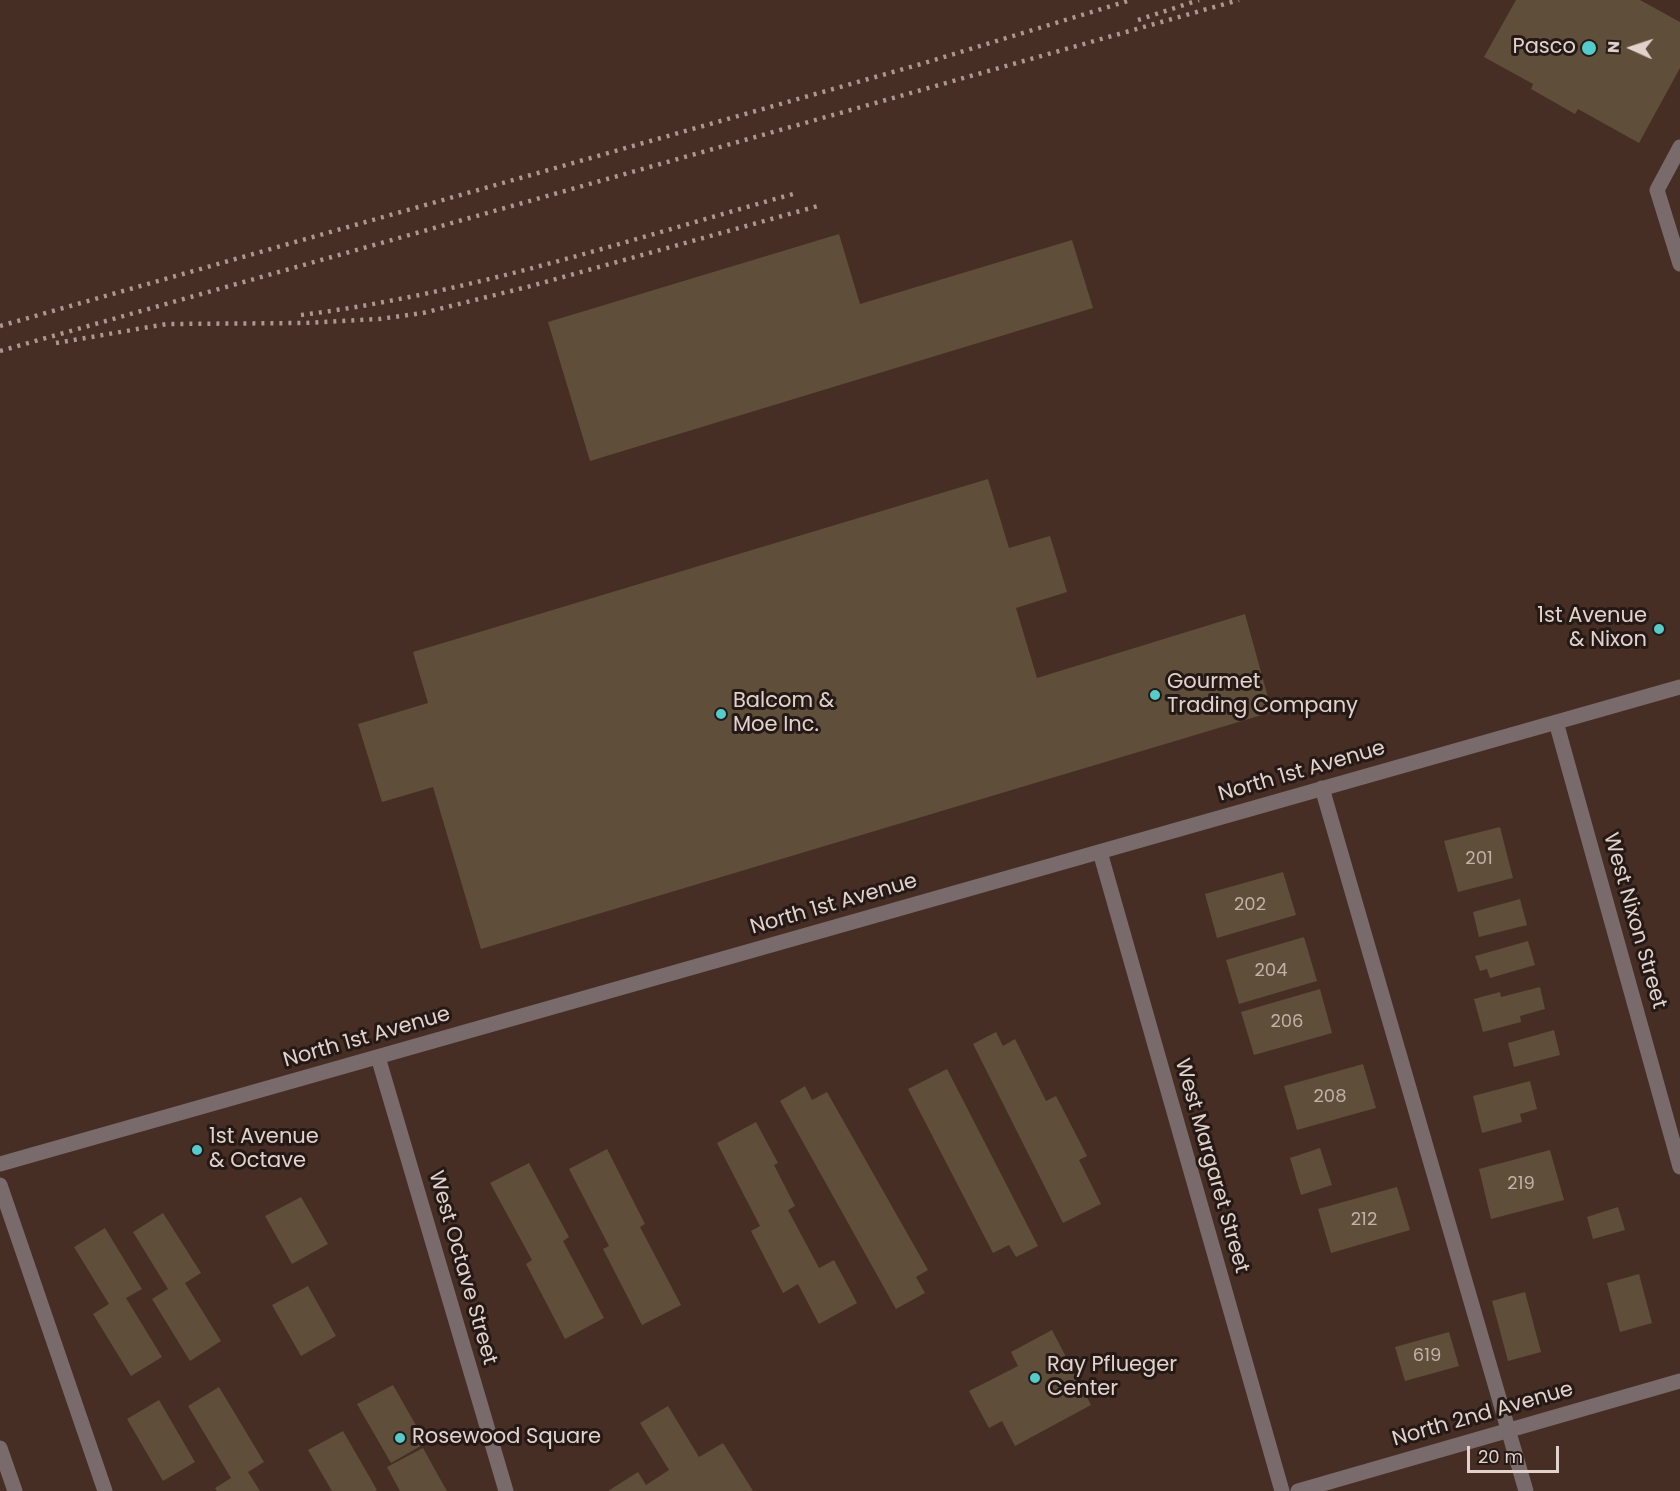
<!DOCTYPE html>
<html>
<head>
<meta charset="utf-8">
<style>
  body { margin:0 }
  #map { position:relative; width:1680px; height:1491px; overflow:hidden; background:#462e24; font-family:Poppins,sans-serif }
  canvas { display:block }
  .north { position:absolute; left:1602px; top:18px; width:60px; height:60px; -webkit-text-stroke:4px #241915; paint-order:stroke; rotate:273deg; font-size:16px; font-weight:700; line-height:24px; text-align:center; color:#e2d2cc }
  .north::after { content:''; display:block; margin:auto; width:21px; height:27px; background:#e2d2cc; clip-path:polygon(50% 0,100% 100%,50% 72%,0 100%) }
  .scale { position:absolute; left:1467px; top:1446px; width:92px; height:27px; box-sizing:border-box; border:3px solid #e2d2cc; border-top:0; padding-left:8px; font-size:18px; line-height:21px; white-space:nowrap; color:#e2d2cc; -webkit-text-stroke:4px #241915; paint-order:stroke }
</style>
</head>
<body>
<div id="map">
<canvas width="1680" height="1491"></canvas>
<div class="north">N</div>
<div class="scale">20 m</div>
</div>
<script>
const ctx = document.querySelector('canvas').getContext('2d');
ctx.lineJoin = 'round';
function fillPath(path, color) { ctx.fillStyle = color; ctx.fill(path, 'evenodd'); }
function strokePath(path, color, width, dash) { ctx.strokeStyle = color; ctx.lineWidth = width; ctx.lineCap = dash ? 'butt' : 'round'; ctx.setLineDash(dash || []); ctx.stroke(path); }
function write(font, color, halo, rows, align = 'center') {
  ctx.font = font + ' Poppins,sans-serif'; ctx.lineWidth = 6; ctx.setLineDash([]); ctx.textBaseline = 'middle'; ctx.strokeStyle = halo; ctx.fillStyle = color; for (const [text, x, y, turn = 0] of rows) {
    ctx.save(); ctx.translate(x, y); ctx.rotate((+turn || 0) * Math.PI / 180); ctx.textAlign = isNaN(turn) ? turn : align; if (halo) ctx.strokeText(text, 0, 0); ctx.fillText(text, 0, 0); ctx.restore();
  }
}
const building = new Path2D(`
  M 1516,0 L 1640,0 L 1680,22 L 1680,68 L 1639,143 L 1578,109 L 1575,114 L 1531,89 L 1533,84 L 1484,57 Z
  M 839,234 L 860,304 L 1072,240 L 1093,308 L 590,461 L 548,322 Z
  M 988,479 L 1009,548 L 1050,536 L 1067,592 L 1016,608 L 1037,678 L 1245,614 L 1272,712 L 481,949 L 433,787 L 382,802 L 358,724 L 428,703 L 413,652 Z
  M 1500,827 L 1513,878 L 1458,892 L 1444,841 Z
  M 1283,872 L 1296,915 L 1217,938 L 1205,894 Z
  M 1520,899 L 1527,925 L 1479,937 L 1473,912 Z
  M 1304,937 L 1317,981 L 1239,1004 L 1226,960 Z
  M 1528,941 L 1535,965 L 1490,978 L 1487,969 L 1480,971 L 1475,956 Z
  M 1540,987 L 1545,1009 L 1520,1016 L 1521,1022 L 1483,1032 L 1474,999 L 1500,992 L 1501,997 Z
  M 1320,989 L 1332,1033 L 1254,1055 L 1241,1012 Z
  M 1554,1030 L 1560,1055 L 1514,1067 L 1508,1043 Z
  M 996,1032 L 1003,1046 L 1015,1039 L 1046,1101 L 1056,1096 L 1087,1156 L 1079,1160 L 1101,1204 L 1063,1223 L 973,1044 Z
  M 1363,1064 L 1376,1108 L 1297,1130 L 1284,1086 Z
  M 947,1069 L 1038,1246 L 1016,1257 L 1009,1245 L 993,1253 L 908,1089 Z
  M 1530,1081 L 1537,1109 L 1520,1114 L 1522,1122 L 1482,1133 L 1473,1096 Z
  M 805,1086 L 812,1100 L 827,1092 L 928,1270 L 916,1277 L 925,1293 L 896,1309 L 780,1101 Z
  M 756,1122 L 778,1163 L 774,1165 L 795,1206 L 788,1210 L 819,1268 L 834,1260 L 857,1303 L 819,1324 L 798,1284 L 783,1293 L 751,1231 L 760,1226 L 717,1143 Z
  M 1320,1148 L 1332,1185 L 1301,1195 L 1290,1158 Z
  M 607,1149 L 645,1224 L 640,1227 L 681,1305 L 642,1325 L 603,1249 L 609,1246 L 569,1169 Z
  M 1550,1150 L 1564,1200 L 1491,1219 L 1479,1169 Z
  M 529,1163 L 569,1237 L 563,1241 L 604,1318 L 565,1339 L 526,1264 L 532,1260 L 490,1183 Z
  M 1397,1187 L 1410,1230 L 1331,1253 L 1318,1209 Z
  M 301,1197 L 328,1244 L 292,1264 L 265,1216 Z
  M 1618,1207 L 1625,1230 L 1593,1239 L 1587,1217 Z
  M 163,1213 L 201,1273 L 185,1283 L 221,1341 L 190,1361 L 152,1299 L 168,1289 L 133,1232 Z
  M 105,1228 L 142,1289 L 126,1298 L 162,1357 L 131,1376 L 93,1314 L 109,1304 L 74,1247 Z
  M 1639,1274 L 1652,1323 L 1620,1332 L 1607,1283 Z
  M 308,1286 L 336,1336 L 301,1356 L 272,1305 Z
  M 1525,1292 L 1541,1352 L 1508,1361 L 1492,1301 Z
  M 1052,1330 L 1091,1405 L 1015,1446 L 1002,1421 L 989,1428 L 969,1391 L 1018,1366 L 1011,1352 Z
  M 1449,1332 L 1459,1366 L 1405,1381 L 1395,1347 Z
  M 393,1385 L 426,1443 L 391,1463 L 357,1404 Z
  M 219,1387 L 264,1462 L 248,1472 L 260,1491 L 217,1491 L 215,1488 L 231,1478 L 188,1406 Z
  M 159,1400 L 195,1462 L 163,1481 L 127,1419 Z
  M 668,1406 L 699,1457 L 723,1443 L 753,1491 L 608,1491 L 638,1472 L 646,1485 L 669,1470 L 640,1423 Z
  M 343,1431 L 377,1490 L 375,1491 L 332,1491 L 308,1450 Z
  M 423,1448 L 439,1477 L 447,1491 L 400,1491 L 387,1467 Z`);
const minor = new Path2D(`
  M 1680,147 L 1657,190 L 1680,264
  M 1556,722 L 1680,1167
  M 1322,788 L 1526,1491
  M 1100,852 L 1282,1491
  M 378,1057 L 506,1491
  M 0,1164 L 1680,687
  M 0,1185 L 105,1491
  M 0,1448 L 15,1491
  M 1298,1491 L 1680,1381`);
const rail = new Path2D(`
  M 1138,20 L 1199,0
  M 301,315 C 469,294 631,239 793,194
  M 0,326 L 921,64 L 1131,0
  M 56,343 L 167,324 L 304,323 L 379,319 L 423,313 L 531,286 L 818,206
  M 0,351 L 1239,0`);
const markers = [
  [1589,48,8,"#53cdcb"],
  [1659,629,6,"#53cdcb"],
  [1155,695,6,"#53cdcb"],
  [721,714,6,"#53cdcb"],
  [197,1150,6,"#53cdcb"],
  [1035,1378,6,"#53cdcb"],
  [400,1438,6,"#53cdcb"]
];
const numberNames = [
  ["201",1479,859],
  ["202",1250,905],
  ["204",1271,971],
  ["206",1287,1022],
  ["208",1330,1097],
  ["219",1521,1184],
  ["212",1364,1220],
  ["619",1427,1356]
];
const poiNames = [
  ["Pasco",1576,48,"right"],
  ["1st Avenue",1647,617,"right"],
  ["& Nixon",1647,641,"right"],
  ["Gourmet",1167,683],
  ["Trading Company",1167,707],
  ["Balcom &",733,702],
  ["Moe Inc.",733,726],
  ["1st Avenue",209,1138],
  ["& Octave",209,1162],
  ["Ray Pflueger",1047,1366],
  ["Center",1047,1390],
  ["Rosewood Square",412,1438]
];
const streetNames = [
  ["North 1st Avenue",1302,772,-16],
  ["North 1st Avenue",834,905,-16],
  ["West Nixon Street",1634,921,74],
  ["North 1st Avenue",367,1038,-16],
  ["West Margaret Street",1211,1166,74],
  ["West Octave Street",462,1268,74],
  ["North 2nd Avenue",1483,1415,-16]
];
fillPath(building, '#5f4e39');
strokePath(minor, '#796b6c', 15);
strokePath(rail, '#ab9891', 4.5, [3, 6]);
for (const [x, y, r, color] of markers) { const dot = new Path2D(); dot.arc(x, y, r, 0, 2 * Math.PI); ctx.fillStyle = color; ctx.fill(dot); strokePath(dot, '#241915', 2); }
write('18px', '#c1b1a7', null, numberNames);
write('21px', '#e2d2cc', '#241915', poiNames, 'left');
write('21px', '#e2d2cc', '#241915', streetNames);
</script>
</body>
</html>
